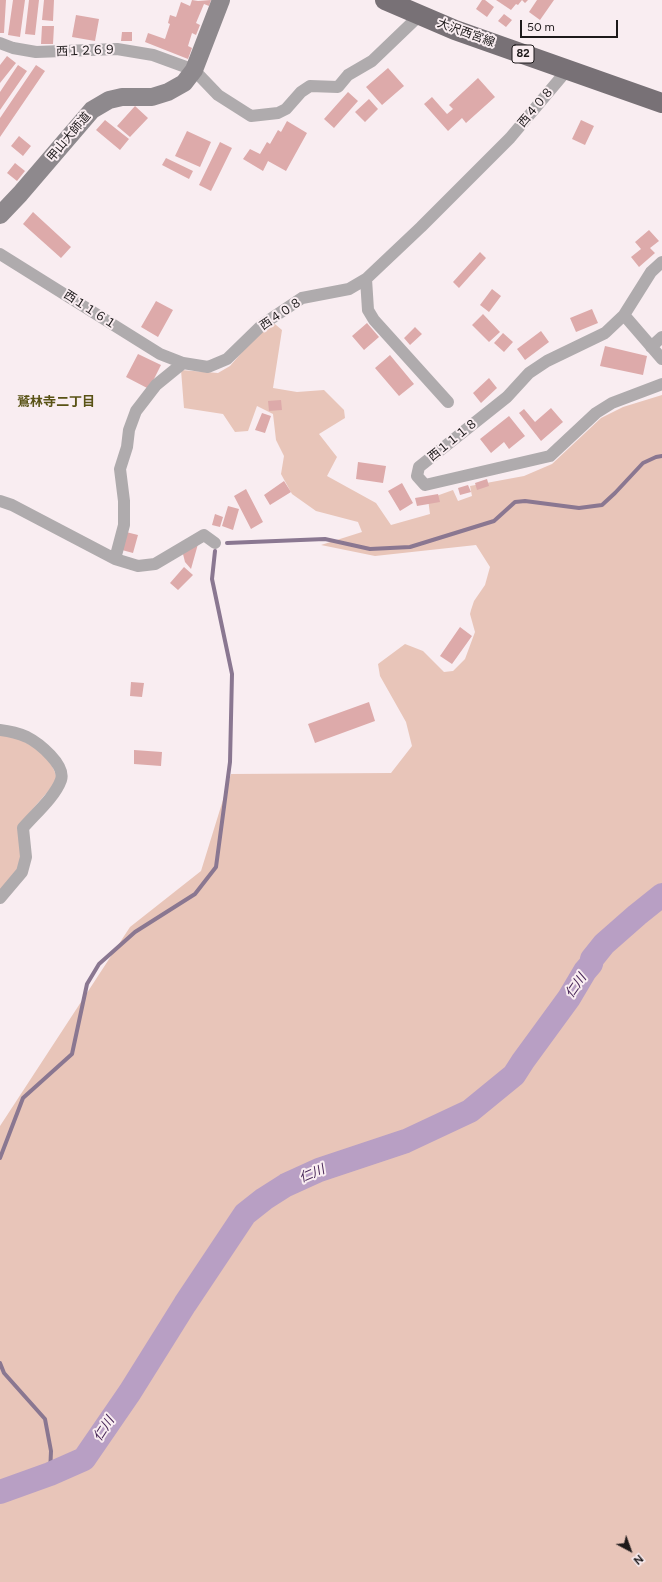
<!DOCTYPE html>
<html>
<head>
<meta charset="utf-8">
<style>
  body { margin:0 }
  #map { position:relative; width:662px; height:1582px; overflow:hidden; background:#f9edf1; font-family:Figtree,sans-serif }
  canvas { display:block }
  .north { position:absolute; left:610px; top:1530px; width:40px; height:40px; -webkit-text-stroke:3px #f9edf1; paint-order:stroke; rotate:139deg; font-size:11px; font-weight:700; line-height:16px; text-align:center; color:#1d191a }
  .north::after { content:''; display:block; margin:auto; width:14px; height:18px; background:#1d191a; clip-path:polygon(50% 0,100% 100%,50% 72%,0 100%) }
  .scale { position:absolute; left:520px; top:20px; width:98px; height:18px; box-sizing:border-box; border:2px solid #1d191a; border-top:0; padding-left:5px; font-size:12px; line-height:14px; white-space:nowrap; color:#1d191a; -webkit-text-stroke:3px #f9edf1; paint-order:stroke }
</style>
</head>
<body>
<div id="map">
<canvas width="662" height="1582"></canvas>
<div class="north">N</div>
<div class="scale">50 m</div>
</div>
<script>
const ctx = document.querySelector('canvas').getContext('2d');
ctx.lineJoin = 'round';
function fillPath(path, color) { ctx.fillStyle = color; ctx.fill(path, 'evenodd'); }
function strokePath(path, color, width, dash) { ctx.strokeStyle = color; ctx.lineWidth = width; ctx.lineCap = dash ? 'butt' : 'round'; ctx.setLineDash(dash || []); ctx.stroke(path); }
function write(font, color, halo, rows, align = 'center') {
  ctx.font = font + ' Figtree,"Noto Sans JP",sans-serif'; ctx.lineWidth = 4; ctx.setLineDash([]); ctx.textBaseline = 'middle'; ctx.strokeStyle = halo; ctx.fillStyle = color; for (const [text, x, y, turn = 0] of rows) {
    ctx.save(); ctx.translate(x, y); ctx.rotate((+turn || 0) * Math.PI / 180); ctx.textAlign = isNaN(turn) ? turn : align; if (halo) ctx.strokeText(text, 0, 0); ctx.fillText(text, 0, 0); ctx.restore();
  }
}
const green = new Path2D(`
  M 270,320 L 282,330 L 273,388 L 297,392 L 324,390 L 344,410 L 345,418 L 319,434 L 337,457 L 327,476 L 376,503 L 391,525 L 430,514 L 428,499 L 453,490 L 458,501 L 472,496 L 470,486 L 524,476 L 552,464 L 601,418 L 623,407 L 662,395 L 662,1582 L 0,1582 L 0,1126 L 130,927 L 201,871 L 231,774 L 391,773 L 412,746 L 406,722 L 380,676 L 378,664 L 405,644 L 423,651 L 444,672 L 453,671 L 465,659 L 475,632 L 470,614 L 471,610 L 474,601 L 485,585 L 490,567 L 476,545 L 375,556 L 321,545 L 362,532 L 358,522 L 316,511 L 292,494 L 281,474 L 284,456 L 276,440 L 273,414 L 257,406 L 248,431 L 235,432 L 223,414 L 184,408 L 181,370 L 218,373 L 230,366 Z
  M 0,735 C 24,737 52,754 57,779 L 50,789 L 19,825 L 21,857 L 18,870 L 0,891 Z`);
const stream = new Path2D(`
  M 227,543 L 325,539 L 370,549 L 410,547 L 494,521 L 515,502 L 525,501 L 579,508 L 602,505 L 615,493 L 643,463 L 656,457 L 662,456
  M 0,1158 L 23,1098 L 72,1054 L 87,984 L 99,964 L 135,932 L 195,894 L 216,867 L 230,762 L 232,674 L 212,579 L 215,551
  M 0,1363 L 4,1373 L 45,1419 L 51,1451 L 50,1474`);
const river = new Path2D(`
  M 0,1492 L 50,1474 L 84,1459 L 130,1392 L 185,1304 L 245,1214 L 264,1199 L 286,1185 L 319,1170 L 406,1141 L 470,1111 L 514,1075 L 523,1061 L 569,998 L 585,971 L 591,964 L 592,959 L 604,944 L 637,915 L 662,895`);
const building = new Path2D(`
  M 0,0 L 6,0 L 4,33 L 0,33 Z
  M 13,0 L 25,0 L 20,37 L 8,35 Z
  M 29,0 L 39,0 L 35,35 L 25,34 Z
  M 44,0 L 54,0 L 53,21 L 42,20 Z
  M 192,0 L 198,1 L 211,0 L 209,6 L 204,4 L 196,23 L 200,25 L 196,35 L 192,33 L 188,46 L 192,48 L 188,59 L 145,42 L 148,33 L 165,39 L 170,24 L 168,23 L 170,15 L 176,17 L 181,2 L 190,6 Z
  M 482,0 L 485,0 L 494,7 L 487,17 L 476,9 Z
  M 496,0 L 528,0 L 525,3 L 522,0 L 518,5 L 516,4 L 511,10 Z
  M 537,0 L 554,0 L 540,20 L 529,12 Z
  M 504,14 L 512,20 L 506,27 L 498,21 Z
  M 76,15 L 99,19 L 95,41 L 72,37 Z
  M 42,26 L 54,26 L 53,44 L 41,44 Z
  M 122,32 L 132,32 L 132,41 L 121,41 Z
  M 7,56 L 16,63 L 0,83 L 0,65 Z
  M 18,65 L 27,71 L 0,110 L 0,92 Z
  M 36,65 L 45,71 L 0,137 L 0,118 Z
  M 388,68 L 404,86 L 382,105 L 366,87 Z
  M 478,78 L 495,97 L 466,123 L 462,118 L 448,131 L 424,104 L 432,97 L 447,114 L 453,109 L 449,105 Z
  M 348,92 L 358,101 L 334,128 L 324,119 Z
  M 369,99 L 378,109 L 365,122 L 355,112 Z
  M 135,106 L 148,118 L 130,137 L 117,126 Z
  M 105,120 L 129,139 L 120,150 L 96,130 Z
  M 581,120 L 594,126 L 585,145 L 572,139 Z
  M 287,121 L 307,133 L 286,171 L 268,161 L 263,171 L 243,159 L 250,149 L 260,154 L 267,142 L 270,144 L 278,130 L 281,132 Z
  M 187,131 L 211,142 L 200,167 L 175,156 Z
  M 19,136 L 31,146 L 23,156 L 11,146 Z
  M 220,142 L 232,148 L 211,191 L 199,185 Z
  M 166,158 L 193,171 L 189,179 L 162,165 Z
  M 15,163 L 25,171 L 17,181 L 7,173 Z
  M 33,212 L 71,247 L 61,258 L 23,224 Z
  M 649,230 L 659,241 L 650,248 L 655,253 L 639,267 L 631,257 L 641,249 L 635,242 Z
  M 480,252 L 486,258 L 459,288 L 453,282 Z
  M 492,289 L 501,296 L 489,312 L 480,305 Z
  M 156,301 L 173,310 L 158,337 L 141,327 Z
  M 592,309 L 598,323 L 576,332 L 570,318 Z
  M 483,314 L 500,332 L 489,342 L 472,325 Z
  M 367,323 L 379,337 L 364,350 L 352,336 Z
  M 415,327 L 422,334 L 410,345 L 404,338 Z
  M 541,331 L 549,342 L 525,360 L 517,349 Z
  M 503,333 L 513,342 L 504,352 L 494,343 Z
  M 605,346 L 647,356 L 643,375 L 600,366 Z
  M 138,354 L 161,365 L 149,389 L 126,377 Z
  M 390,355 L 414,384 L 399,396 L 375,368 Z
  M 489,378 L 497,388 L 481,403 L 473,393 Z
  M 281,400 L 282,410 L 269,411 L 268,401 Z
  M 551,408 L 563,422 L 541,441 L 519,413 L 524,409 L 535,422 Z
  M 262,413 L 271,416 L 265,433 L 255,430 Z
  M 509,416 L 525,436 L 509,449 L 504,442 L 491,453 L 480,439 Z
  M 358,462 L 386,466 L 383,483 L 356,479 Z
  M 487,479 L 489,486 L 477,490 L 475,483 Z
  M 284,481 L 291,492 L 270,505 L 264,495 Z
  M 402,483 L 413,503 L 400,511 L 388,491 Z
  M 468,485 L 471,492 L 460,495 L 458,488 Z
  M 246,489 L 263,522 L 251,529 L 234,496 Z
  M 438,494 L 440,502 L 417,506 L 415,498 Z
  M 228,506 L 239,509 L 233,530 L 222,526 Z
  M 215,514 L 223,517 L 220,527 L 212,525 Z
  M 126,532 L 138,535 L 133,553 L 122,550 Z
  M 198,544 L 191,569 L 185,562 L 183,554 Z
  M 184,567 L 193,575 L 178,590 L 170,583 Z
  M 460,627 L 472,636 L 452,664 L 440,656 Z
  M 131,682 L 144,683 L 142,697 L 130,696 Z
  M 369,702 L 375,721 L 315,743 L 308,724 Z
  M 134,750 L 162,752 L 161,766 L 134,764 Z`);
const street = new Path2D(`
  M 0,43 L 13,48 L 36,52 L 117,49 L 153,55 L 194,70 L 218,95 L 251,116 L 278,113 L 286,109 L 301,92 L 310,86 L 338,87 L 348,75 L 372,61 L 420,15
  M 0,254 L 160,354 L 183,363
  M 662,262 L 651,272 L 624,315 L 605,333 L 547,361 L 529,373 L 507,397 L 419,467 L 417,476 L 425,485 L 550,456 L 596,413 L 612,403 L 662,384
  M 366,279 L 368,310 L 374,320 L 448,402
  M 624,315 L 662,359
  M 651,347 L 662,337
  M 0,501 L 12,505 L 115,559 L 138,566 L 155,564 L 204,535 L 215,543
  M 115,559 L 124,525 L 124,501 L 120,469 L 127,447 L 129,430 L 136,411 L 156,385 L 183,363 L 208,367 L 227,359 L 263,324 L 302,298 L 349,289 L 366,279 L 421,227 L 510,138 L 568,69
  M 0,730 C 9,731 18,733 27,737 C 39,743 66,765 61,780 C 55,797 34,815 23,828 L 26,857 L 22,872 L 0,898`);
const secondary = new Path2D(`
  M 0,215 L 20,194 L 92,110 L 109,100 L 122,97 L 152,97 L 168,92 L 184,83 L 194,70 L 221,0`);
const primary = new Path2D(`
  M 385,0 L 455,30 L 662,103`);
const shields = [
  [523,54,22]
];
const shieldNames = [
  ["82",523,54]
];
const streetNames = [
  ["大沢西宮線",466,33,20],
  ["西１２６９",86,51,-2],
  ["西４０８",536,107,-50],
  ["甲山大師道",69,137,-50],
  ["西１１６１",90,310,33],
  ["西４０８",281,314,-34],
  ["西１１１８",453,440,-39]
];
const neighbourhoodNames = [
  ["鷲林寺二丁目",56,402]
];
const waterNames = [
  ["仁川",576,986,-55],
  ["仁川",312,1174,-23],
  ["仁川",104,1429,-57]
];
fillPath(green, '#e8c5b9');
strokePath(stream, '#8a7791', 4);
strokePath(river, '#b89fc4', 24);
fillPath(building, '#daa');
strokePath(street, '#afabad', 12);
strokePath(secondary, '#8e898d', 18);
strokePath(primary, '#787176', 20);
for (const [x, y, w] of shields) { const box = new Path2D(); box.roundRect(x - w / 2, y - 9, w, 18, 3); ctx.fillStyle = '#f9edf1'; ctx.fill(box); strokePath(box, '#1d191a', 1); }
write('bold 11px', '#1d191a', null, shieldNames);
write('12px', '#1d191a', '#f9edf1', streetNames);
write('bold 13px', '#595215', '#f9edf1', neighbourhoodNames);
write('italic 13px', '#472657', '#f9edf1', waterNames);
</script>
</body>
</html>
